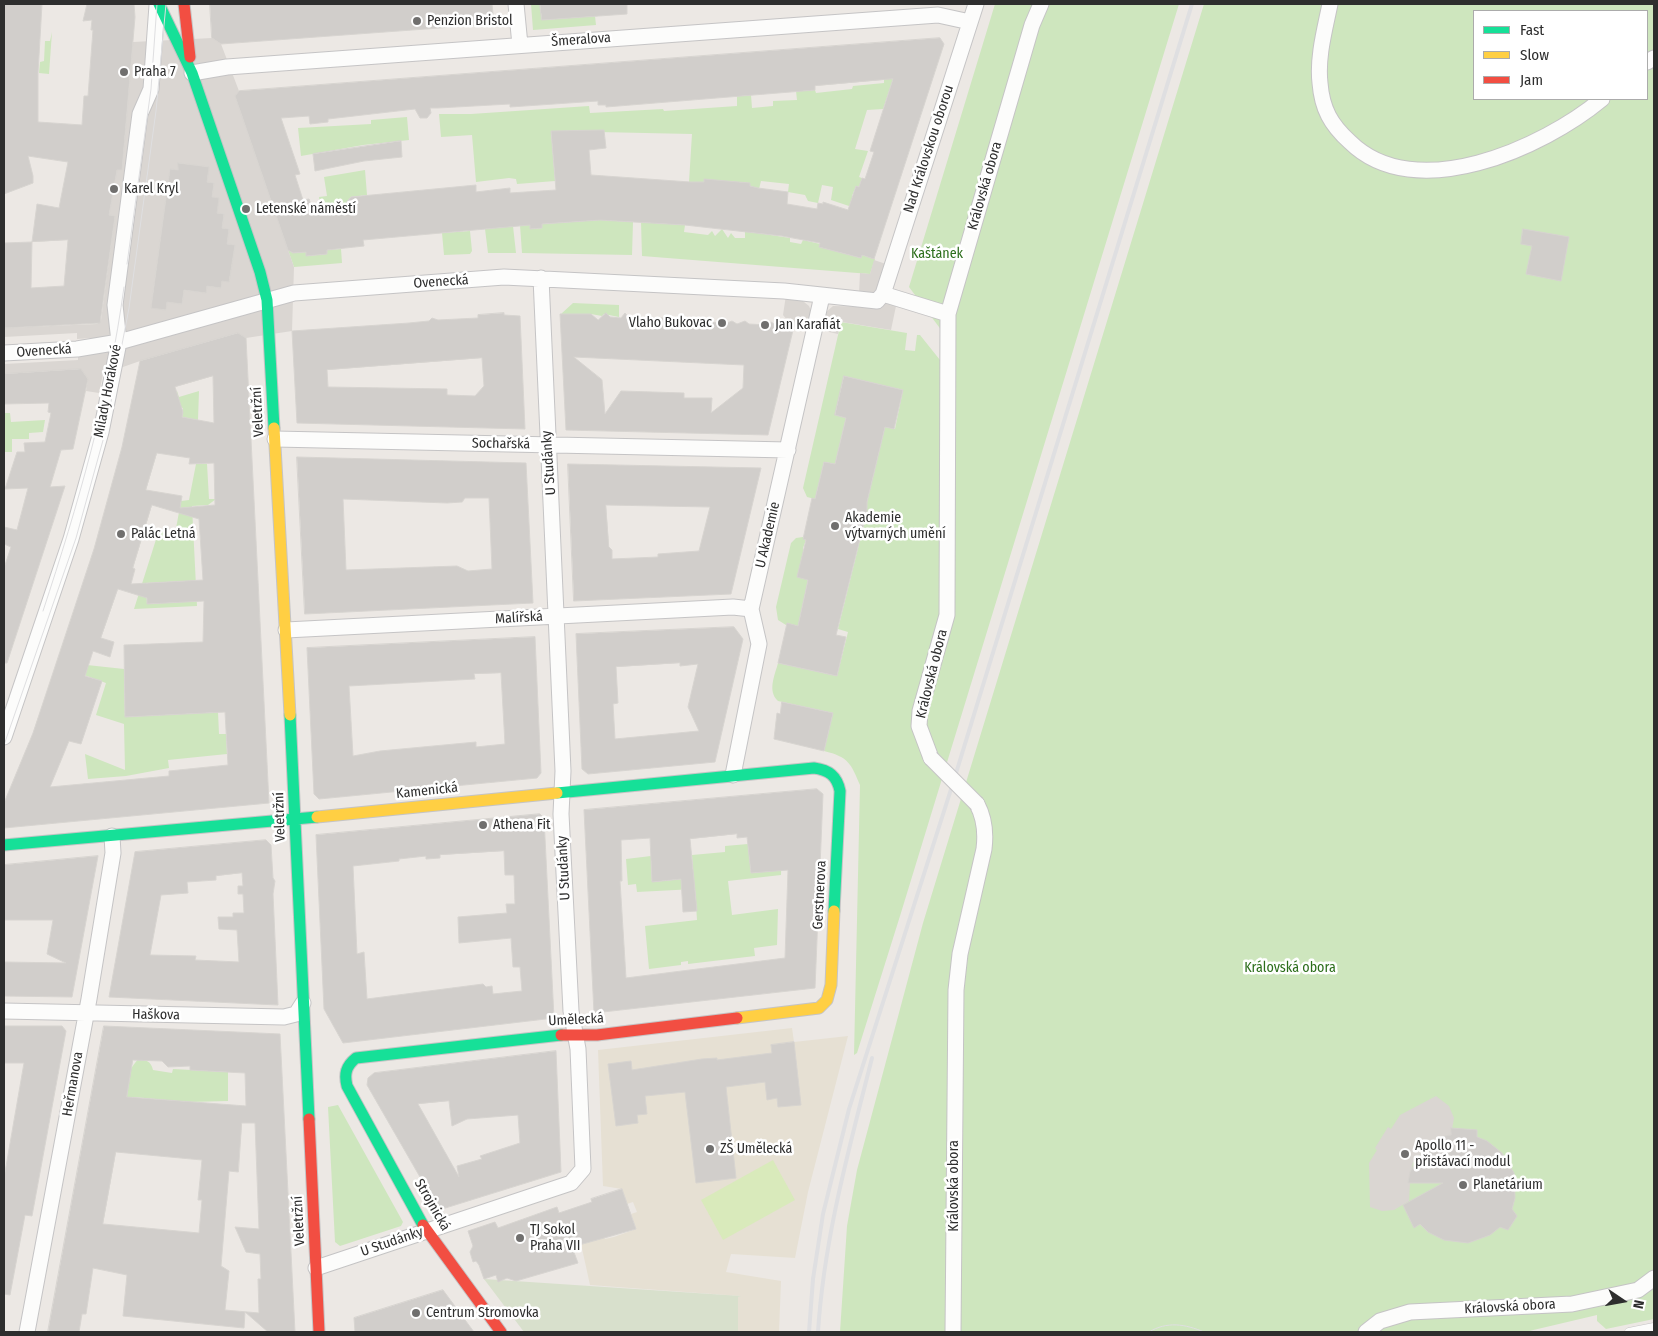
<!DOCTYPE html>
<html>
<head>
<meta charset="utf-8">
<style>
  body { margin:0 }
  #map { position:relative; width:1658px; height:1336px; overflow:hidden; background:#ece8e4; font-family:"Fira Sans Condensed",sans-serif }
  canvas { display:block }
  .frame { position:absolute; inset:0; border:5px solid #2e2e2e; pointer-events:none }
  .legend { position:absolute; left:1473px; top:10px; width:175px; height:90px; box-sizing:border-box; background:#fff; border:1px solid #ababab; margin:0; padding:6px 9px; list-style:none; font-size:15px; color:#2e2e2e }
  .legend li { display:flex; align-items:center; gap:10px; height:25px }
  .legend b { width:25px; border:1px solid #ababab }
  .north { position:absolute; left:1598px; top:1276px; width:50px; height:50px; -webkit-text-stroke:4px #fff; paint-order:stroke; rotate:102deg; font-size:14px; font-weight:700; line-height:20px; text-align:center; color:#2e2e2e }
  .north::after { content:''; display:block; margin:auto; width:18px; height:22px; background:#2e2e2e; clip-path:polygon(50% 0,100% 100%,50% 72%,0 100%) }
</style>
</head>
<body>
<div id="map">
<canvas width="1658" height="1336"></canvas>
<div class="frame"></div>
<ul class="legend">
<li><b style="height:6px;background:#16e098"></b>Fast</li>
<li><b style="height:6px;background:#ffcf43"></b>Slow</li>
<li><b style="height:6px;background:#f24e42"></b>Jam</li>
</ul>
<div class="north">N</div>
</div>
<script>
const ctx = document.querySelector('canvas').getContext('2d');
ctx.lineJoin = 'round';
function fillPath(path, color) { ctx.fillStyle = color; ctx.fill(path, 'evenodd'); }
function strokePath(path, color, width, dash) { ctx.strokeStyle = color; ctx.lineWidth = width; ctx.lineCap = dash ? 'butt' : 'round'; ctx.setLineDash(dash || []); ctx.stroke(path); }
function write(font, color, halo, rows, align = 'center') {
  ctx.font = font + ' "Fira Sans Condensed",sans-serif'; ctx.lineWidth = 5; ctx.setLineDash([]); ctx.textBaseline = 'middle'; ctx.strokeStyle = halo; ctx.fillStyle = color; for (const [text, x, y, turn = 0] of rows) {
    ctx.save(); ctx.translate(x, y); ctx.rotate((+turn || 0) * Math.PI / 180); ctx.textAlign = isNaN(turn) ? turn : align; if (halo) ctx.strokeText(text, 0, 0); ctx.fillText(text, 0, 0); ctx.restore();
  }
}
const education = new Path2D(`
  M 792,1028 L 794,1042 L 848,1036 L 808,1192 L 795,1258 L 731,1254 L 726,1272 L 781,1281 L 779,1332 L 738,1332 L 738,1297 L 740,1296 L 590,1285 L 581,1244 L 604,1237 L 605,1239 L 614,1237 L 636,1229 L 631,1214 L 637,1212 L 633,1202 L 627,1204 L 622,1189 L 603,1186 L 598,1050 Z`);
const green = new Path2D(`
  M 531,4 L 540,4 L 542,20 L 595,16 L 596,25 L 533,30 Z
  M 995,4 L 1179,4 L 900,916 L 857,1053 L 854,1055 L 860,785 C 851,764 849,757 824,751 L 833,713 L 778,701 C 767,691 775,675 778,663 L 837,676 L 848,632 L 838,629 L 867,512 L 867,502 L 885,427 L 895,429 L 903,390 L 844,376 L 835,415 L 846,418 L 835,464 L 824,462 L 815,499 L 807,497 L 803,488 L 841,322 L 907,333 L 905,350 L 915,351 L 917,335 L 920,335 L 940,360 L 942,331 L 909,287 Z
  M 1204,4 L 1654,4 L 1654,1319 L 1606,1329 L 1597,1321 L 1597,1315 L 1525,1332 L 840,1332 L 847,1226 L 857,1170 L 923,923 ZM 1474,11 L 1647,11 L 1647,99 L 1474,99 Z
  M 52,32 L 49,74 L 39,73 L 40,62 L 44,61 L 45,41 L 50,41 Z
  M 895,73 L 883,109 L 867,110 L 855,149 L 868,151 L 859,177 L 862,178 L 859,187 L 856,186 L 852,196 L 855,208 L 831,200 L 833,187 L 822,185 L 818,203 L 808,201 L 805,195 L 788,192 L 789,184 L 761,181 L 759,189 L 750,186 L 750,183 L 689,182 L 692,134 L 551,131 L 555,181 L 517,184 L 516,179 L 509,178 L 476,182 L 472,135 L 441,137 L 439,114 L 471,114 L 589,106 L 590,113 L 663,109 L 664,111 L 737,106 L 737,96 L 751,95 L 752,108 L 773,106 L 773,101 L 797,100 L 796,91 L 815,90 L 816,93 L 852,89 L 853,86 L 884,83 L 884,78 Z
  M 407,117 L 409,140 L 363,145 L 301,156 L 298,128 L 371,124 L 371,120 Z
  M 365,170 L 367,195 L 351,197 L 338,212 L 321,214 L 319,197 L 327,196 L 324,177 Z
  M 600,220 L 633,222 L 632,255 L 522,253 L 520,225 L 530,225 L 530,229 L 542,228 L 542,224 Z
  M 641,222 L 685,225 L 684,232 L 708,235 L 712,231 L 715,236 L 722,229 L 728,238 L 731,233 L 735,238 L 745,238 L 745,231 L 790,238 L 790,242 L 801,244 L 803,240 L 820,244 L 820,247 L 861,258 L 862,255 L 875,259 L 870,274 L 642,256 Z
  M 513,226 L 516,253 L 488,253 L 485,229 Z
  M 470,231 L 472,251 L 470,254 L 444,255 L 442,233 Z
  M 341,249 L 342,263 L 294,267 L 288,250 L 293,253 L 306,252 L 307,256 L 327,254 L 327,250 Z
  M 573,303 L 619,305 L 619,317 L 604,314 L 602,316 L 591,314 L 561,314 Z
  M 177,391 L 179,397 L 199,391 L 198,420 L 182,417 L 183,408 L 164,405 L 166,394 Z
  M 4,413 L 10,413 L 11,422 L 45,420 L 43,432 L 29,433 L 29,439 L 12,439 L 12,452 L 4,452 Z
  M 196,464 L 207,464 L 209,499 L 216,499 L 208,505 L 192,506 L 197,606 L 134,609 L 159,530 L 175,534 L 181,501 L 189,500 ZM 186,581 L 187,601 L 147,604 L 146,583 Z
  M 803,537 L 806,540 L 803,548 L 808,580 L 798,626 L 786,625 L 778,620 L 776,607 L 791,543 L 796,538 Z
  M 87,665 L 124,669 L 125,717 L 218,712 L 219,734 L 226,734 L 227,754 L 168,760 L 169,768 L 126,776 L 88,779 L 85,754 L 125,770 L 124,724 L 96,715 L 106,683 L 84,675 Z
  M 782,841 L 781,875 L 728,881 L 732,915 L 778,909 L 777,945 L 754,948 L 755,956 L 688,964 L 688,961 L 681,962 L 681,965 L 649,969 L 645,926 L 697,920 L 695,889 L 637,892 L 636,884 L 628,885 L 626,859 L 651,856 L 652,882 L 693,878 L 692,855 L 725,852 L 725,846 L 748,844 L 751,873 L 769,871 Z
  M 138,1059 C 146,1060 151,1061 153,1070 L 172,1073 L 173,1069 L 228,1072 L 228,1101 L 188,1102 L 133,1097 L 126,1103 L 130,1076 L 126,1075 Z
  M 338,1105 L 403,1222 L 401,1226 L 340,1246 L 335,1242 L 328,1107 Z`);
const cemetery = new Path2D(`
  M 484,1279 L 741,1296 L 738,1297 L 738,1332 L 524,1332 Z`);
const pitch = new Path2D(`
  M 773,1160 L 795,1200 L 723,1240 L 701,1200 Z`);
const plaza = new Path2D(`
  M 212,38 L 221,44 L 239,91 L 235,96 L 294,267 L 292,331 L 246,338 L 237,333 L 140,361 L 103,374 L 99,393 L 86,391 L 88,379 L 80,369 L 4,374 L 4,364 L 78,360 L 78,355 L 86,354 L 91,338 L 77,339 L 77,333 L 4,337 L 4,328 L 97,324 L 101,320 L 115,216 L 109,215 L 117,170 L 122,170 L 133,42 ZM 179,163 L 208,167 L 207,182 L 214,183 L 212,197 L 217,213 L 224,214 L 222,228 L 229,229 L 227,244 L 235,245 L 229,281 L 222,281 L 221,288 L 207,286 L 205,293 L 184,290 L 182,304 L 167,302 L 166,310 L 151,307 L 170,169 L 178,170 Z
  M 874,260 L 886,264 L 878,290 L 874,294 L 859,294 L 860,273 L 870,274 Z
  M 786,295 L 799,298 L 809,306 L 811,311 L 810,329 L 801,326 L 793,327 L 783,315 Z
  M 886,303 L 896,306 L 891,330 L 842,322 L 838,334 L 820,330 L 825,313 L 833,306 L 880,307 Z
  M 1436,1096 L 1449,1106 L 1454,1118 L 1451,1135 L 1434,1142 L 1425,1148 L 1413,1163 L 1408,1183 L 1410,1183 L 1409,1201 L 1394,1210 L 1382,1211 L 1370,1207 L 1369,1163 L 1377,1150 L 1375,1148 L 1388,1127 L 1391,1129 L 1400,1115 Z`);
const building = new Path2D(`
  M 4,4 L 42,4 L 38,73 L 38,122 L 82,125 L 84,96 L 88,96 L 93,30 L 91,30 L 92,20 L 83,21 L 87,4 L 134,4 L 135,17 L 122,170 L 117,170 L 109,215 L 115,216 L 100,323 L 4,328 L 4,243 L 32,242 L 37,204 L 59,208 L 68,162 L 28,156 L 33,176 L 33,183 L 4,194 ZM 68,240 L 64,286 L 31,288 L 32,242 Z
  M 210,4 L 492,4 L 494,24 L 221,44 L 212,38 Z
  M 540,4 L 627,4 L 627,14 L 542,20 Z
  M 940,38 L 944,44 L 874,259 L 862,255 L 861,258 L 819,247 L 820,243 L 782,236 L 685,225 L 600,220 L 542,224 L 542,228 L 530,229 L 530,225 L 363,240 L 364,246 L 327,250 L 327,254 L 306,256 L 306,252 L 293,253 L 288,250 L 235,96 L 239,91 ZM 893,79 L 870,151 L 874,152 L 865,179 L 862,178 L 859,187 L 856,186 L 848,210 L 823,202 L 823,204 L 818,203 L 817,209 L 787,204 L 788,192 L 758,188 L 750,186 L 750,183 L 704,179 L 704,182 L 690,182 L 591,175 L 589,150 L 606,148 L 604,130 L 551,131 L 556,190 L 510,193 L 510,188 L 476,192 L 476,185 L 351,197 L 338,212 L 315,215 L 309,199 L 303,200 L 295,175 L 300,174 L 281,118 L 309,116 L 310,124 L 328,122 L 328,119 L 415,109 L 420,118 L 427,118 L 431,113 L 430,108 L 438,108 L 510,104 L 510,107 L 598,101 L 598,105 L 606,105 L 606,107 L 815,90 L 815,86 Z
  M 401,141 L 402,157 L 364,161 L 315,171 L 313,154 Z
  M 178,163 L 209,167 L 207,182 L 214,183 L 212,197 L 219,198 L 217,213 L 224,214 L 222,228 L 229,229 L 227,244 L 235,245 L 229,282 L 222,281 L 221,288 L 207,286 L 206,293 L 184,290 L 182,304 L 167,302 L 166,310 L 151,308 L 170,169 L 178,170 Z
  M 1523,229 L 1569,237 L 1561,281 L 1526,274 L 1532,246 L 1521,244 Z
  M 504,313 L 504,315 L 520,316 L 525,429 L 297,423 L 292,331 L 409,323 L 429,321 L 432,318 L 438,320 L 478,318 L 478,315 ZM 482,358 L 484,386 L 475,396 L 447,395 L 447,389 L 328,387 L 327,370 Z
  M 606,313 L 610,317 L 621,318 L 625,313 L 629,318 L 666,318 L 668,320 L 686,321 L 691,317 L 695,322 L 703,319 L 709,322 L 727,323 L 732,321 L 737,324 L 745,321 L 749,324 L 767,325 L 771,322 L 776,325 L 794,326 L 768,435 L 566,430 L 560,314 L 591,314 L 598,320 ZM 574,357 L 744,365 L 743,388 L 711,413 L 712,398 L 684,398 L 684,393 L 621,391 L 605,414 L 602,380 Z
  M 238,333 L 246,338 L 269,803 L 4,828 L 4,803 L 33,733 L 94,549 L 122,447 L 140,361 ZM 213,376 L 214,423 L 182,417 L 183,412 L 175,387 ZM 157,453 L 190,458 L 189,464 L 214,463 L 215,505 L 180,508 L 182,496 L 146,490 ZM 152,505 L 199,519 L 203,580 L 131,584 L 135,569 L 133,568 ZM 118,589 L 147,598 L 147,604 L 204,601 L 203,642 L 124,645 L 125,717 L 225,712 L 228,765 L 169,771 L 169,776 L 50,787 L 69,741 L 81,744 L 102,681 L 85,676 L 93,651 L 110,657 L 114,642 L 101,638 Z
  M 81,369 L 88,379 L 73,449 L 61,450 L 50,487 L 65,486 L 7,663 L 4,663 L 4,568 L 11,547 L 4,544 L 4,527 L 17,530 L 28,488 L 5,489 L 17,452 L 25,452 L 24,443 L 45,442 L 51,413 L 48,412 L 49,403 L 4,404 L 4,374 Z
  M 844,376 L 903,390 L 894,429 L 885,427 L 867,502 L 867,511 L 836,635 L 846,637 L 837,676 L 778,663 L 787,623 L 798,626 L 808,580 L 797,577 L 806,540 L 803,539 L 812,498 L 815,499 L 824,462 L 835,464 L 846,418 L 835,415 Z
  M 297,457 L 526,463 L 533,603 L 305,614 ZM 465,498 L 489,498 L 492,569 L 468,571 L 457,566 L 346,570 L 343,499 L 447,503 L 462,502 Z
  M 568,464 L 761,468 L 731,594 L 574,601 ZM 606,505 L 710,507 L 699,551 L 658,554 L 658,557 L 612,559 L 612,550 L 609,547 Z
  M 734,627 L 743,639 L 715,762 L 588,774 L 582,769 L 576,634 ZM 680,663 L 680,666 L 698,664 L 688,707 L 699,731 L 615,739 L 613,704 L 618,703 L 616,667 Z
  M 535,637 L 541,773 L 537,778 L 319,799 L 314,794 L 307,648 ZM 501,673 L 505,744 L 476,747 L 476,742 L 380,751 L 353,756 L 349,686 L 475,679 L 474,674 Z
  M 782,702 L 833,713 L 824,751 L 774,739 L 777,713 L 780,714 Z
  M 817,789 L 823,794 L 815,988 L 594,1013 L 584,810 ZM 737,834 L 737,838 L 747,837 L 751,873 L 788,870 L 785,958 L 626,978 L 620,881 L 622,881 L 621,840 L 650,838 L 652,882 L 681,879 L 683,912 L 697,911 L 690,839 Z
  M 540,814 L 544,818 L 554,1018 L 343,1043 L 324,1009 L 316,835 ZM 504,851 L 505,875 L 514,875 L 515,904 L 506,904 L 507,913 L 458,917 L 459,943 L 511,938 L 513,967 L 520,967 L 522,991 L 493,994 L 492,986 L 486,987 L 483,984 L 367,999 L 364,952 L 357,954 L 353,866 L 399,861 L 399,859 L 426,856 L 426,859 L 440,858 L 440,855 Z
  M 266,840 L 271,845 L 273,878 L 275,881 L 273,894 L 278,1005 L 109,997 L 135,852 ZM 242,873 L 243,886 L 238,886 L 238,894 L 243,894 L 244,913 L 233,913 L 233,917 L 218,917 L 219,929 L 237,930 L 239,962 L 195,960 L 196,956 L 150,955 L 161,895 L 188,893 L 187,882 L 216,880 L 216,876 Z
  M 98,856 L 72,997 L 4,996 L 4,962 L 66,963 L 47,954 L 53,920 L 4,920 L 4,865 Z
  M 4,1026 L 62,1026 L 66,1031 L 32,1216 L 25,1215 L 10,1295 L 4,1294 L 4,1178 L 24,1063 L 4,1063 Z
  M 104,1026 L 280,1034 L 295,1332 L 268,1332 L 245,1312 L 244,1328 L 123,1316 L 127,1275 L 93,1268 L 86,1314 L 82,1314 L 79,1332 L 48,1332 ZM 133,1060 L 162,1061 L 168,1067 L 190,1066 L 190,1070 L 245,1073 L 246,1106 L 127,1097 ZM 242,1123 L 255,1123 L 259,1229 L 235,1227 L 246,1252 L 260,1254 L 261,1279 L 258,1279 L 259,1313 L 225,1310 L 229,1271 L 221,1266 L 229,1171 L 238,1172 ZM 116,1152 L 202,1160 L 198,1200 L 202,1200 L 199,1233 L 103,1224 Z
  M 794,1042 L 801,1105 L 778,1107 L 777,1098 L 767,1100 L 765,1082 L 726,1087 L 736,1178 L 696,1183 L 685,1092 L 645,1096 L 647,1114 L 637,1115 L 638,1123 L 616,1126 L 608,1064 L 631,1061 L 632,1070 L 702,1059 L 717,1058 L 717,1060 L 772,1053 L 771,1045 Z
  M 556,1051 L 561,1172 L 439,1210 L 367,1085 L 368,1078 L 374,1073 ZM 449,1101 L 452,1126 L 467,1119 L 518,1115 L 520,1143 L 480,1156 L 482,1159 L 457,1166 L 459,1177 L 418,1104 Z
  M 1451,1128 L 1477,1130 L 1477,1137 L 1487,1141 L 1502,1153 L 1514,1173 L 1515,1198 L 1512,1209 L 1517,1216 L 1508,1230 L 1500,1227 L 1490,1235 L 1468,1243 L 1444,1240 L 1428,1232 L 1420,1224 L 1414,1228 L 1403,1205 L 1443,1183 L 1408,1183 L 1410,1172 L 1421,1153 L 1440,1137 L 1451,1135 Z
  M 622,1189 L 636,1229 L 572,1247 L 578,1263 L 516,1281 L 507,1278 L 498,1282 L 496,1275 L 484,1279 L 479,1265 L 476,1261 L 473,1262 L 470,1252 L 473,1246 L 468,1231 L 495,1222 L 498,1228 L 557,1207 L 559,1213 L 592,1202 L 591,1199 Z
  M 443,1290 L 474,1332 L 355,1332 L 354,1318 Z`);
const lane = new Path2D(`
  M 1629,1332 L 1654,1327`);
const street = new Path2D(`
  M 516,4 L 520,45
  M 1330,4 C 1325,29 1317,57 1320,83 C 1322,109 1331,125 1350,142 C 1415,206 1543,148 1602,99
  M 1647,62 L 1654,58
  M 192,73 L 227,67 L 938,15 L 970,22
  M 883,294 L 948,314
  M 4,353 L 77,349 L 119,342 L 294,293 L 504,277 L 784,291 L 877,301 L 883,294 L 976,4
  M 275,439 L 788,450
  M 286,630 L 733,607 L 751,609
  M 4,737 L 71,539 L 101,432 L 119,342 L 115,305 L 140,114 L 151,89 L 157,5
  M 931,758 L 919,726 L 920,711 L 947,615 L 948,314 L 1032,25 L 1041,4
  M 733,775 L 759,644 L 751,609 L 822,296
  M 4,1011 L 284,1017 L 296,1014 L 303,1003
  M 316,1268 L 571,1183 L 583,1169 L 578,1049 L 571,1011 L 561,814 L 563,771 L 541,278
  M 27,1332 L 89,999 L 113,853 L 112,836
  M 953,1332 L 956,990 L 960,954 L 984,849 C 986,833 985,819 977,804
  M 1366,1332 L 1380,1321 L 1410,1312 L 1572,1304 L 1638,1290 L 1654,1278`);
const fast = new Path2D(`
  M 159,4 L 192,73 L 260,272 L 267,300 L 274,428
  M 290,715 L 309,1119
  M 557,793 L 814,768 C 829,770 837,776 840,791 L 834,911
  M 4,845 L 317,817
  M 423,1225 L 347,1086 C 344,1074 346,1066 356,1058 L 561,1035`);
const slow = new Path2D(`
  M 274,428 L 290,715
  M 317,817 L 557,793
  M 737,1018 L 819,1008 L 827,1000 L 831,985 L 834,911`);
const jam = new Path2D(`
  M 184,4 L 190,57
  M 561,1035 L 597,1035 L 737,1018
  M 309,1119 L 319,1332
  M 423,1225 L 501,1332`);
const tram = new Path2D(`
  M 127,264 L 151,89 L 157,4
  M 43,611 C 78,505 109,398 124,287
  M 4,745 L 76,538 L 105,433 L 129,308 L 156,111 L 166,4
  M 1149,1332 C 1167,1321 1185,1324 1204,1332`);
const rail = new Path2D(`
  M 809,1332 L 813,1279 L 823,1214 L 849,1109 L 953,783 L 1192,4
  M 818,1332 C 824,1238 849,1149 872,1058`);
const streetBridge = new Path2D(`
  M 931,758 L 977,804`);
const markers = [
  [417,21,5,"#706f6e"],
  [124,72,5,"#706f6e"],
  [114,189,5,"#706f6e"],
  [246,209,5,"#706f6e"],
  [722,323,5,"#706f6e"],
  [765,325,5,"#706f6e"],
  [835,526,5,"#706f6e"],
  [121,534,5,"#706f6e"],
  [483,825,5,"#706f6e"],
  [710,1149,5,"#706f6e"],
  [1405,1154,5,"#706f6e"],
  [1463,1185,5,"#706f6e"],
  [520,1238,5,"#706f6e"],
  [416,1313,5,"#706f6e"]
];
const poiNames = [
  ["Penzion Bristol",427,21],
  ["Praha 7",134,72],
  ["Karel Kryl",124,189],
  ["Letenské náměstí",256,209],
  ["Vlaho Bukovac",712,323,"right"],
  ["Jan Karafiát",775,325],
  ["Akademie",845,518],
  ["výtvarných umění",845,534],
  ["Palác Letná",131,534],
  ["Athena Fit",493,825],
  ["Apollo 11 -",1415,1146],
  ["přistávací modul",1415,1162],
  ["ZŠ Umělecká",720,1149],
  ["Planetárium",1473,1185],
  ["TJ Sokol",530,1230],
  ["Praha VII",530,1246],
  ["Centrum Stromovka",426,1313]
];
const streetNames = [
  ["Šmeralova",581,40,-4],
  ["Nad Královskou oborou",929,149,-72],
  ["Královská obora",985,186,-74],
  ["Ovenecká",441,282,-4],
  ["Ovenecká",44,351,-4],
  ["Milady Horákové",108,391,-79],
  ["Veletržní",258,412,-93],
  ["Sochařská",501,444,1],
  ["U Studánky",549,463,-94],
  ["U Akademie",768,535,-77],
  ["Malířská",519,618,-3],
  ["Královská obora",932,674,-76],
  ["Kamenická",427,791,-6],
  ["Veletržní",280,817,-92],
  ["U Studánky",564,868,-93],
  ["Gerstnerova",820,895,-87],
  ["Haškova",156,1015,1],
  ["Umělecká",576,1020,-3],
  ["Heřmanova",73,1084,-80],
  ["Královská obora",954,1186,-90],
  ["Strojnická",432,1205,60],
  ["Veletržní",299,1221,-93],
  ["U Studánky",392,1242,-19],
  ["Královská obora",1510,1307,-3]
];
const parkNames = [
  ["Kaštánek",937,254],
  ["Královská obora",1290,968]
];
fillPath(education, '#e6e0d3');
fillPath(green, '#cee6be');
fillPath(cemetery, '#d8e0cc');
fillPath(pitch, '#d9eabb');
fillPath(plaza, '#dad6d2');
fillPath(building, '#d1cecb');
strokePath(building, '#d7d4d0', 1);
strokePath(lane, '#c5c4c5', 9);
strokePath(street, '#c5c4c5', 17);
strokePath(fast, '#c5c4c5', 13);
strokePath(slow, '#c5c4c5', 13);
strokePath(jam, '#c5c4c5', 13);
strokePath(lane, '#fcfcfb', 8);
strokePath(street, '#fcfcfb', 15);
strokePath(fast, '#16e098', 11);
strokePath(slow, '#ffcf43', 11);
strokePath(jam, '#f24e42', 11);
strokePath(tram, '#dfdfe1', 1);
strokePath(rail, '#dfdfe1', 4);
strokePath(streetBridge, '#c5c4c5', 17, []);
strokePath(streetBridge, '#fcfcfb', 15);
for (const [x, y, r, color] of markers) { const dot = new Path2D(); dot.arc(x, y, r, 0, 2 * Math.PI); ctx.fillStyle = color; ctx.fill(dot); strokePath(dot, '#fff', 2); }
write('14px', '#2e2e2e', '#fff', poiNames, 'left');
write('14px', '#2e2e2e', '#fff', streetNames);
write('14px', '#2c6e1b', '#fff', parkNames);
</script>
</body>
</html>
